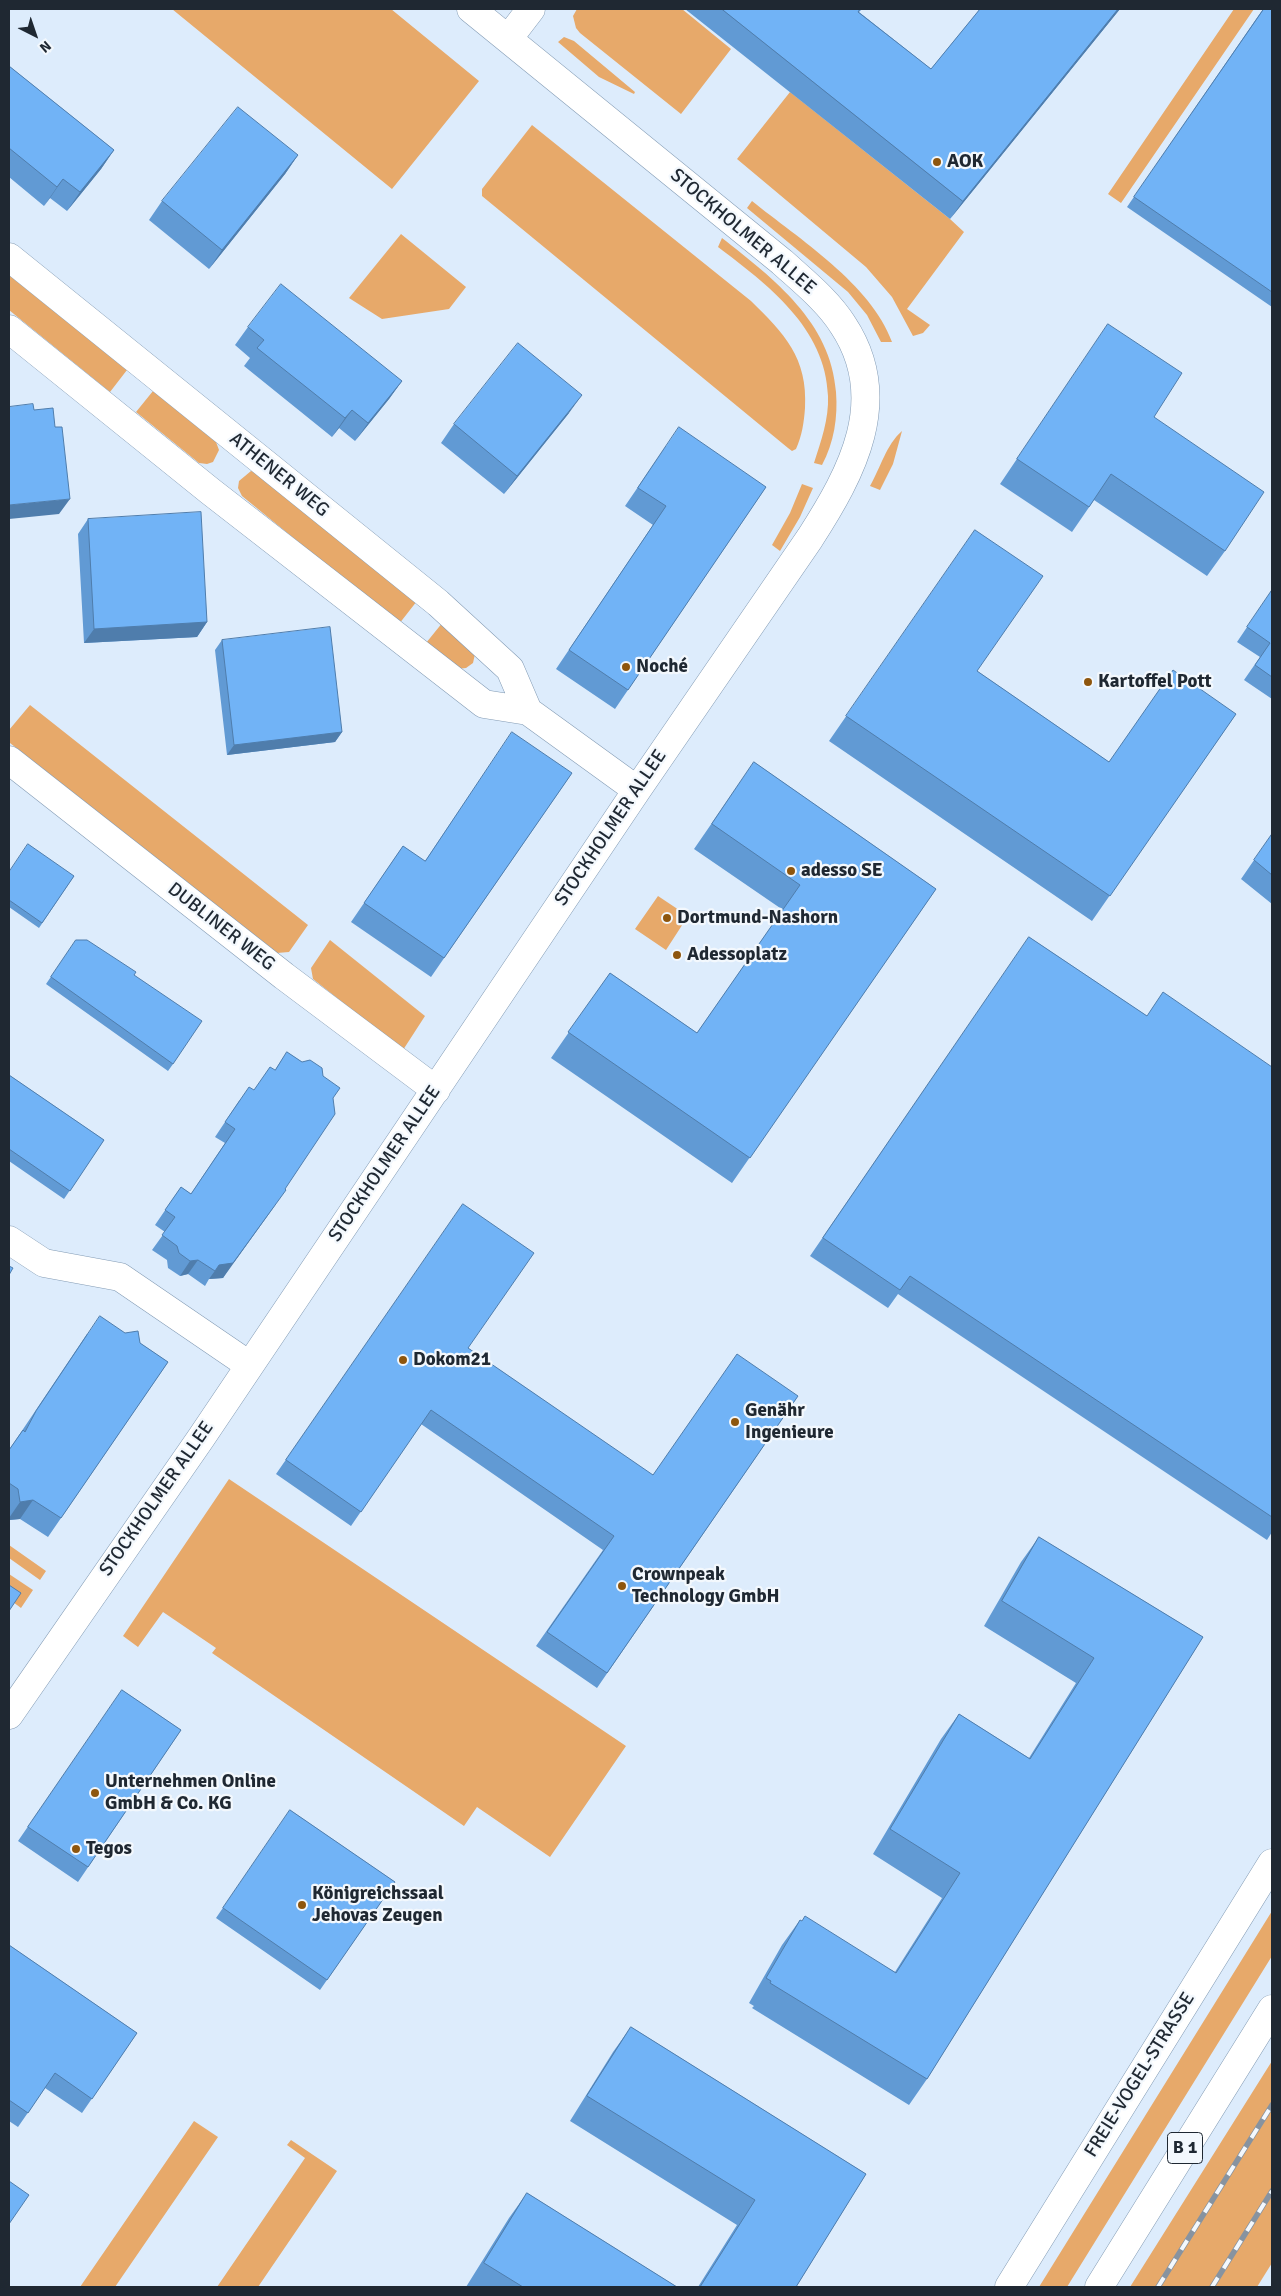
<!DOCTYPE html>
<html>
<head>
<meta charset="utf-8">
<style>
  body { margin:0 }
  #map { position:relative; width:1281px; height:2296px; overflow:hidden; background:#ddecfc; font-family:Signika,sans-serif }
  canvas { display:block }
  .frame { position:absolute; inset:0; border:10px solid #1f2832; pointer-events:none }
  .north { position:absolute; left:10px; top:10px; width:50px; height:50px; -webkit-text-stroke:4px #f3f8fd; paint-order:stroke; rotate:139deg; font-size:14px; font-weight:700; line-height:20px; text-align:center; color:#1f2832 }
  .north::after { content:''; display:block; margin:auto; width:18px; height:22px; background:#1f2832; clip-path:polygon(50% 0,100% 100%,50% 72%,0 100%) }
</style>
</head>
<body>
<div id="map">
<canvas width="1281" height="2296"></canvas>
<div class="frame"></div>
<div class="north">N</div>
</div>
<script>
const ctx = document.querySelector('canvas').getContext('2d');
ctx.lineJoin = 'round';
function fillPath(path, color) { ctx.fillStyle = color; ctx.fill(path, 'evenodd'); }
function strokePath(path, color, width, dash) { ctx.strokeStyle = color; ctx.lineWidth = width; ctx.lineCap = dash ? 'butt' : 'round'; ctx.setLineDash(dash || []); ctx.stroke(path); }
function write(font, color, halo, rows, align = 'center') {
  ctx.font = font + ' Signika,sans-serif'; ctx.lineWidth = 4.5; ctx.setLineDash([]); ctx.textBaseline = 'middle'; ctx.strokeStyle = halo; ctx.fillStyle = color; for (const [text, x, y, turn = 0] of rows) {
    ctx.save(); ctx.translate(x, y); ctx.rotate((+turn || 0) * Math.PI / 180); ctx.textAlign = isNaN(turn) ? turn : align; if (halo) ctx.strokeText(text, 0, 0); ctx.fillText(text, 0, 0); ctx.restore();
  }
}
const green = new Path2D(`
  M 172,9 L 391,9 L 479,81 L 392,189 Z
  M 577,9 L 682,9 L 731,49 L 681,114 L 580,33 L 576,28 L 573,16 Z
  M 1234,9 L 1254,9 L 1121,203 L 1108,194 Z
  M 564,37 L 574,41 L 635,92 L 634,94 L 599,77 L 558,42 Z
  M 790,92 L 950,219 L 964,232 L 907,309 L 930,325 L 923,333 L 913,336 L 892,297 L 866,267 L 737,159 Z
  M 532,125 L 751,301 C 784,333 808,358 805,408 C 804,422 802,436 796,449 L 792,451 L 788,448 L 482,196 L 482,189 Z
  M 752,201 C 799,239 871,284 892,342 L 881,342 L 867,315 L 848,292 L 747,208 Z
  M 401,234 L 466,287 L 449,309 L 382,319 L 349,298 Z
  M 722,238 C 774,279 831,322 836,392 C 838,417 834,443 822,465 L 814,463 C 821,441 829,419 828,396 C 826,328 767,284 718,247 Z
  M 9,275 L 127,370 L 110,392 L 9,310 Z
  M 153,391 L 216,442 L 219,450 L 213,462 L 207,464 L 199,463 L 136,412 Z
  M 902,431 L 893,464 L 880,490 L 870,486 C 881,467 886,445 902,431 Z
  M 251,471 L 259,473 L 417,601 L 399,624 L 242,496 L 238,488 L 239,481 Z
  M 802,484 L 813,488 L 800,517 L 780,551 L 772,545 L 790,513 Z
  M 443,622 L 475,654 L 473,663 L 466,668 L 457,669 L 426,643 Z
  M 30,705 L 308,925 L 289,952 L 277,953 L 10,743 L 9,730 Z
  M 658,896 L 688,916 L 666,950 L 635,929 Z
  M 330,940 L 425,1016 L 403,1050 L 313,979 L 311,968 Z
  M 229,1479 L 626,1746 L 550,1857 L 477,1807 L 464,1826 L 212,1653 L 216,1648 L 163,1612 L 138,1647 L 123,1636 Z
  M 9,1545 L 46,1571 L 40,1580 L 9,1558 Z
  M 9,1574 L 33,1590 L 21,1608 L 9,1599 Z
  M 1272,1911 L 1272,1956 L 1067,2287 L 1039,2287 Z
  M 1272,2061 L 1272,2263 L 1257,2287 L 1130,2287 Z
  M 194,2121 L 218,2137 L 115,2287 L 80,2287 Z
  M 291,2140 L 337,2171 L 258,2287 L 217,2287 L 305,2158 L 287,2145 Z`);
const street = new Path2D(`
  M 508,39 L 531,9
  M 9,257 L 438,603 L 510,669 L 528,711
  M 9,329 L 210,491 L 484,704 L 528,711 L 637,790
  M 9,760 L 284,976 L 436,1090
  M 9,1240 L 44,1263 L 120,1277 L 249,1365
  M 9,1715 L 201,1438 L 637,790 L 810,538 C 852,473 892,399 843,325 C 828,301 803,281 782,262 L 471,9`);
const secondary = new Path2D(`
  M 1009,2287 L 1272,1863`);
const highway = new Path2D(`
  M 1099,2287 L 1272,2009`);
const rail = new Path2D(`
  M 1158,2287 L 1272,2105
  M 1212,2287 L 1272,2191`);
const wall = new Path2D(`
  M 685,9 L 862,9 L 859,12 L 931,69 L 980,9 L 1120,9 L 950,219 Z
  M 1263,9 L 1272,9 L 1272,307 L 1127,207 Z
  M 9,66 L 114,150 L 101,169 L 67,211 L 50,198 L 44,206 L 9,177 Z
  M 298,155 L 285,174 L 209,269 L 149,220 L 162,201 Z
  M 1108,324 L 1154,417 L 1225,551 L 1207,576 L 1094,500 L 1072,532 L 1000,484 Z
  M 248,327 L 402,381 L 389,399 L 355,441 L 339,428 L 332,437 L 244,366 L 250,358 L 235,345 Z
  M 569,413 L 504,494 L 441,443 L 454,424 Z
  M 666,446 L 766,487 L 615,709 L 556,669 L 653,525 L 625,506 Z
  M 88,519 L 207,622 L 197,637 L 84,643 L 78,534 Z
  M 975,530 L 977,671 L 1109,762 L 1236,714 L 1092,921 L 829,741 Z
  M 1272,590 L 1272,699 L 1244,680 L 1260,657 L 1237,642 Z
  M 222,640 L 342,732 L 335,742 L 227,755 L 215,650 Z
  M 754,762 L 936,889 L 732,1183 L 551,1058 L 610,973 L 697,1033 L 783,910 L 694,849 Z
  M 572,773 L 431,977 L 351,922 L 403,846 L 424,861 Z
  M 1272,834 L 1272,904 L 1241,879 Z
  M 9,872 L 74,876 L 39,928 L 9,907 Z
  M 1029,937 L 1147,1016 L 1272,1067 L 1272,1532 L 1267,1540 L 898,1294 L 888,1308 L 810,1256 Z
  M 76,940 L 134,975 L 173,1064 L 168,1071 L 46,984 Z
  M 287,1052 L 323,1076 L 333,1098 L 223,1278 L 209,1279 L 205,1286 L 188,1274 L 180,1276 L 168,1268 L 167,1260 L 152,1250 L 165,1232 L 155,1225 L 181,1187 L 191,1194 L 225,1143 L 215,1137 L 239,1101 L 254,1090 L 275,1070 Z
  M 9,1075 L 104,1140 L 64,1199 L 9,1161 Z
  M 463,1204 L 468,1348 L 652,1475 L 798,1396 L 597,1688 L 536,1646 L 603,1550 L 421,1424 L 351,1526 L 276,1474 Z
  M 87,1334 L 140,1343 L 168,1362 L 48,1537 L 20,1519 L 9,1520 L 9,1450 Z
  M 1039,1537 L 1203,1637 L 927,2079 L 909,2105 L 752,2008 L 754,2006 L 749,2003 L 782,1945 L 800,1920 L 895,1972 L 942,1898 L 873,1854 L 941,1739 L 959,1714 L 1029,1758 L 1076,1683 L 984,1626 L 1021,1562 Z
  M 122,1690 L 181,1730 L 78,1882 L 18,1841 Z
  M 290,1810 L 395,1882 L 320,1990 L 216,1918 Z
  M 9,1945 L 137,2033 L 82,2113 L 45,2088 L 18,2127 L 9,2121 Z
  M 631,2027 L 866,2174 L 796,2287 L 698,2287 L 737,2225 L 570,2121 L 613,2052 Z
  M 527,2193 L 677,2287 L 466,2287 L 509,2218 Z`);
const shadedWall = new Path2D(`
  M 1118,9 L 1120,9 L 950,219 L 963,201 Z
  M 114,150 L 101,169 L 67,211 L 80,192 Z
  M 298,155 L 285,174 L 209,269 L 222,250 Z
  M 63,179 L 50,198 L 44,206 L 57,187 Z
  M 402,381 L 389,399 L 355,441 L 368,423 Z
  M 582,395 L 569,413 L 504,494 L 517,476 Z
  M 352,410 L 339,428 L 332,437 L 345,418 Z
  M 70,499 L 59,514 L 9,519 L 9,505 Z
  M 207,622 L 197,637 L 84,643 L 94,629 Z
  M 342,732 L 335,742 L 227,755 L 234,745 Z
  M 276,1204 L 223,1278 L 209,1279 L 219,1265 Z
  M 198,1260 L 188,1274 L 180,1276 L 190,1261 Z
  M 33,1500 L 20,1519 L 9,1520 L 9,1518 L 20,1502 Z`);
const building = new Path2D(`
  M 722,9 L 860,9 L 858,12 L 931,69 L 980,9 L 1118,9 L 963,201 Z
  M 1264,9 L 1272,9 L 1272,292 L 1134,197 Z
  M 9,66 L 114,150 L 80,192 L 63,179 L 57,187 L 9,148 Z
  M 238,107 L 298,155 L 222,250 L 162,201 Z
  M 281,284 L 402,381 L 368,423 L 352,410 L 345,418 L 257,348 L 264,340 L 248,327 Z
  M 1108,324 L 1182,373 L 1154,417 L 1264,492 L 1225,551 L 1111,474 L 1089,507 L 1017,459 Z
  M 518,343 L 582,395 L 517,476 L 454,424 Z
  M 33,404 L 34,410 L 53,408 L 55,427 L 62,427 L 70,499 L 9,505 L 9,407 Z
  M 679,427 L 766,487 L 628,690 L 569,650 L 666,506 L 638,488 Z
  M 201,512 L 207,622 L 94,629 L 88,519 Z
  M 975,530 L 1043,576 L 977,671 L 1109,762 L 1173,670 L 1236,714 L 1110,896 L 846,716 Z
  M 1272,590 L 1272,677 L 1255,665 L 1270,643 L 1247,627 Z
  M 330,627 L 342,732 L 234,745 L 222,640 Z
  M 512,732 L 572,773 L 444,958 L 364,903 L 403,846 L 425,861 Z
  M 754,762 L 936,889 L 750,1158 L 568,1032 L 610,973 L 697,1033 L 800,885 L 712,824 Z
  M 1272,834 L 1272,875 L 1254,860 Z
  M 28,844 L 74,876 L 42,923 L 9,900 L 9,872 Z
  M 1029,937 L 1147,1016 L 1163,992 L 1272,1067 L 1272,1517 L 910,1276 L 900,1290 L 823,1238 Z
  M 76,940 L 87,940 L 136,972 L 134,975 L 202,1021 L 173,1064 L 51,977 Z
  M 287,1052 L 302,1062 L 310,1060 L 322,1068 L 323,1076 L 340,1088 L 333,1098 L 335,1114 L 285,1189 L 286,1190 L 233,1263 L 219,1265 L 215,1271 L 198,1260 L 190,1261 L 179,1253 L 177,1246 L 162,1235 L 175,1217 L 165,1210 L 181,1187 L 191,1194 L 235,1129 L 225,1122 L 249,1087 L 254,1090 L 270,1067 L 275,1070 Z
  M 9,1075 L 104,1140 L 70,1191 L 9,1149 Z
  M 463,1204 L 534,1253 L 468,1348 L 653,1475 L 737,1354 L 798,1396 L 607,1673 L 547,1632 L 614,1536 L 431,1410 L 361,1512 L 286,1460 Z
  M 9,1266 L 13,1268 L 9,1275 Z
  M 100,1316 L 125,1333 L 138,1331 L 140,1343 L 168,1362 L 61,1518 L 33,1500 L 20,1502 L 18,1489 L 9,1483 L 9,1450 L 23,1430 L 25,1432 L 36,1411 Z
  M 1039,1537 L 1203,1637 L 927,2079 L 770,1983 L 771,1981 L 766,1978 L 800,1920 L 802,1921 L 805,1916 L 896,1973 L 960,1873 L 890,1829 L 959,1714 L 1030,1759 L 1094,1658 L 1002,1601 Z
  M 9,1585 L 21,1593 L 9,1611 Z
  M 122,1690 L 181,1730 L 88,1867 L 28,1827 Z
  M 290,1810 L 395,1882 L 327,1980 L 223,1908 Z
  M 9,1945 L 137,2033 L 92,2099 L 55,2073 L 28,2113 L 9,2100 Z
  M 631,2027 L 866,2174 L 796,2287 L 700,2287 L 755,2200 L 587,2096 Z
  M 9,2181 L 29,2195 L 9,2224 Z
  M 527,2193 L 677,2287 L 523,2287 L 484,2263 Z`);
const markers = [
  [937,162,5,"#8e560e"],
  [626,667,5,"#8e560e"],
  [1088,682,5,"#8e560e"],
  [791,871,5,"#8e560e"],
  [667,918,5,"#8e560e"],
  [677,955,5,"#8e560e"],
  [403,1360,5,"#8e560e"],
  [735,1422,5,"#8e560e"],
  [622,1586,5,"#8e560e"],
  [95,1793,5,"#8e560e"],
  [76,1849,5,"#8e560e"],
  [302,1905,5,"#8e560e"]
];
const shields = [
  [1185,2148,35]
];
const shieldNames = [
  ["B 1",1185,2148]
];
const poiNames = [
  ["AOK",947,162],
  ["Noché",636,667],
  ["Kartoffel Pott",1098,682],
  ["adesso SE",801,871],
  ["Dortmund-Nashorn",677,918],
  ["Adessoplatz",687,955],
  ["Dokom21",413,1360],
  ["Genähr",745,1411],
  ["Ingenieure",745,1433],
  ["Crownpeak",632,1575],
  ["Technology GmbH",632,1597],
  ["Unternehmen Online",105,1782],
  ["GmbH & Co. KG",105,1804],
  ["Tegos",86,1849],
  ["Königreichssaal",312,1894],
  ["Jehovas Zeugen",312,1916]
];
const streetNames = [
  ["STOCKHOLMER ALLEE",743,232,40],
  ["ATHENER WEG",279,475,39],
  ["STOCKHOLMER ALLEE",611,828,-56],
  ["DUBLINER WEG",221,927,38],
  ["STOCKHOLMER ALLEE",385,1164,-56],
  ["STOCKHOLMER ALLEE",157,1499,-55],
  ["FREIE-VOGEL-STRASSE",1140,2075,-58]
];
fillPath(green, '#e7a96a');
strokePath(street, '#839bb4', 29);
strokePath(secondary, '#839bb4', 29);
strokePath(highway, '#839bb4', 29);
strokePath(street, '#fff', 28);
strokePath(secondary, '#fff', 28);
strokePath(highway, '#fff', 28);
strokePath(rail, '#8793a0', 5.5);
strokePath(rail, '#f3f8fd', 4, [11]);
fillPath(wall, '#619ad4');
fillPath(shadedWall, '#4f7dac');
fillPath(building, '#71b3f6');
strokePath(building, '#4f7dac', 1);
for (const [x, y, r, color] of markers) { const dot = new Path2D(); dot.arc(x, y, r, 0, 2 * Math.PI); ctx.fillStyle = color; ctx.fill(dot); strokePath(dot, '#f3f8fd', 2); }
for (const [x, y, w] of shields) { const box = new Path2D(); box.roundRect(x - w / 2, y - 15.5, w, 31, 4); ctx.fillStyle = '#f3f8fd'; ctx.fill(box); strokePath(box, '#1f2832', 1); }
write('bold 18px', '#1f2832', null, shieldNames);
write('bold 19px', '#1f2832', '#f3f8fd', poiNames, 'left');
write('19px', '#1f2832', '#f3f8fd', streetNames);
</script>
</body>
</html>
